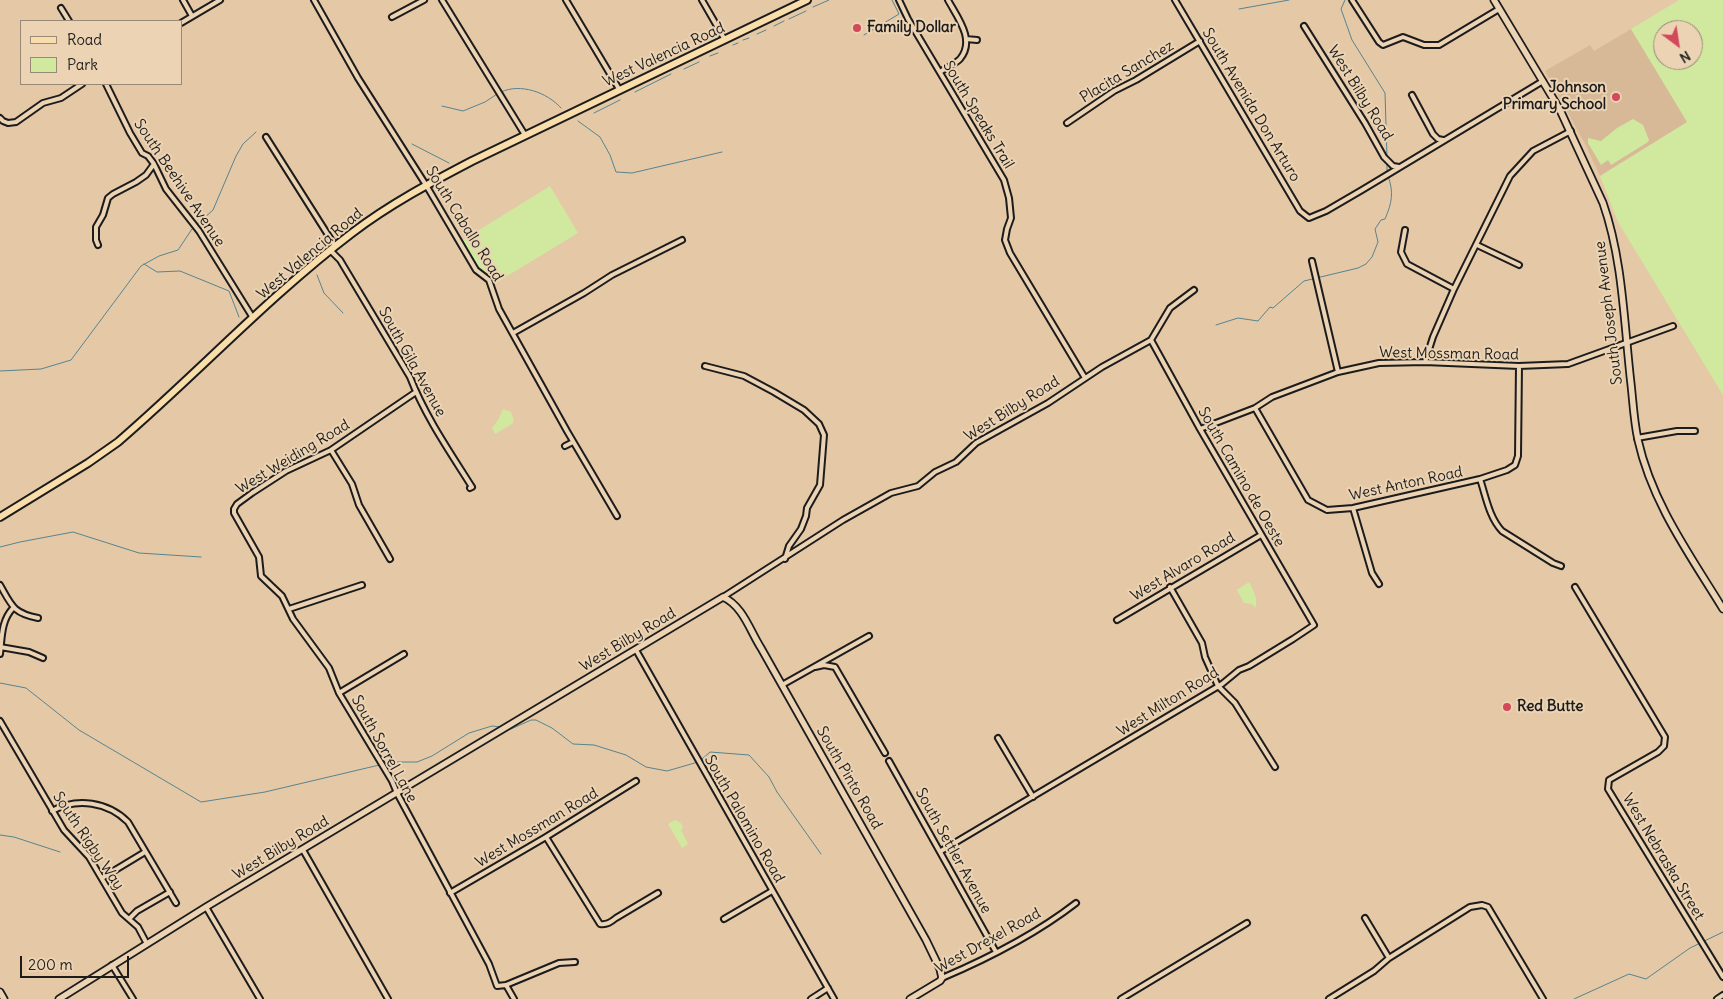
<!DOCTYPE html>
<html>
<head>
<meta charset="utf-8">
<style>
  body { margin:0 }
  #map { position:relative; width:1723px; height:999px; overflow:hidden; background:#e5c8a6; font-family:Delius,sans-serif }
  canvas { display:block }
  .legend { position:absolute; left:20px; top:20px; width:162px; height:65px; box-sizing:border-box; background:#ebd3b3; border:1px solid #988a77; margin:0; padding:6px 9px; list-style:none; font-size:15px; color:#1c1c1c }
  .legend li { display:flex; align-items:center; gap:10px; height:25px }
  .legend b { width:25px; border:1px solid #988a77 }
  .north { position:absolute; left:1653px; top:20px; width:50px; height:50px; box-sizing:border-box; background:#ebd3b3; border:1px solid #988a77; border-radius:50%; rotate:149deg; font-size:14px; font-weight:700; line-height:20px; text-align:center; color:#1c1c1c }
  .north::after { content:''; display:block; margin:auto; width:18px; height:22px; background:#d1495b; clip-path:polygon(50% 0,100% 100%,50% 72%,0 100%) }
  .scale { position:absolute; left:20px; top:956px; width:109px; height:22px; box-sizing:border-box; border:2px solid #1c1c1c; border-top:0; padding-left:6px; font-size:15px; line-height:18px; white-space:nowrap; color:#1c1c1c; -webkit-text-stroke:4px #ebd3b3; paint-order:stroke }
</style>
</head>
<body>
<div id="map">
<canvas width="1723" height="999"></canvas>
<ul class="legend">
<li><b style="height:6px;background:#f9deab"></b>Road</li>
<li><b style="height:14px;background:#d0e99f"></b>Park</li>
</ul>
<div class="north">N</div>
<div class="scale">200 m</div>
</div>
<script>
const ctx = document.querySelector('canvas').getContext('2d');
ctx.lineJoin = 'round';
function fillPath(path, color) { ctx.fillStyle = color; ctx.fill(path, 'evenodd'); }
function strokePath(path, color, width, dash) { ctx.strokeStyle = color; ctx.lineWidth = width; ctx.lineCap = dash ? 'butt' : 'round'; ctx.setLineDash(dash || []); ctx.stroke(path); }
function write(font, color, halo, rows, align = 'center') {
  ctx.font = font + ' Delius,sans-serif'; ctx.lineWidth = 4; ctx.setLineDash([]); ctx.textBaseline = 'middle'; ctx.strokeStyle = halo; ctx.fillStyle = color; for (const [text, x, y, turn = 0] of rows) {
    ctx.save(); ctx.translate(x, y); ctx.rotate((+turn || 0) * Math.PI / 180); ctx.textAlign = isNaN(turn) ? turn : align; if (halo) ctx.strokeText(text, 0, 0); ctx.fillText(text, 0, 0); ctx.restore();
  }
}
const built = new Path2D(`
  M 1631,29 L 1688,122 L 1600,176 L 1585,144 L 1545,71 L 1590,45 L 1594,51 Z`);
const green = new Path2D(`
  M 1679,0 L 1723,0 L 1723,395 L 1618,222 L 1600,176 L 1687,122 L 1631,29 ZM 1663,30 L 1693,30 L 1693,60 L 1663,60 Z
  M 1633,119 L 1643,125 L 1649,140 L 1648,142 L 1611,165 L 1608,160 L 1601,165 L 1588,143 L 1588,138 L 1601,141 L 1617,128 Z
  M 550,186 L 578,233 L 494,284 L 479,269 L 463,240 Z
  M 503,409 L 511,412 L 514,421 L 512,424 L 495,434 L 492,428 L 498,420 Z
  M 1249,582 C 1253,590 1259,600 1255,608 L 1252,604 L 1244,603 L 1237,590 Z
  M 675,820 L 681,823 L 683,828 L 681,830 L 688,844 L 682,848 L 668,824 Z`);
const stream = new Path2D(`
  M 1345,0 L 1341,9 L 1352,40 L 1385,93 L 1387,157
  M 813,7 L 829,0
  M 1239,9 L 1289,0
  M 789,19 L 806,11
  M 774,26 L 784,21
  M 757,34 L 766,30
  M 864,35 L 899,14 L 892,0
  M 743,40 L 749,38
  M 733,45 L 738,43
  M 710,56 L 718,53
  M 684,69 L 699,62
  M 501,92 C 520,83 547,92 561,108
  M 635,92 L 671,74
  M 442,106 L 463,111 L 485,102 L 497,94
  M 594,113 L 620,100
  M 578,121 L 600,137 L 610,155 L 616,172 L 632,173 L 722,152
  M 412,144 L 449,163
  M 1387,161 L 1387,172
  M 144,264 L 157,272 L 180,271 L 229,291 L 239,317
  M 317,275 L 324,293 L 343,313
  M 1216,325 L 1238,318 L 1258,321 L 1270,307 L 1273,308 L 1304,281 L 1358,268 L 1366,264 L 1372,257 L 1378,242 L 1375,229 L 1381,220 L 1385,219 C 1392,203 1394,192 1388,176
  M 0,371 L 41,369 L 71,360 L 141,266 L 159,256 L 178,250 L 192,229 L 213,210 L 236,156 L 243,144 L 256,132
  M 0,547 L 20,542 L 73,532 L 139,553 L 201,557
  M 0,683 L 26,688 L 79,730 L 201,802 L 265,792 L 392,762 L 417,762 L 432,756 L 469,733 L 492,726 L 501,727
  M 508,728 L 511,729 L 531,720 L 536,720 L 552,728 L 573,744 L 594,745 L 626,755 L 646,767 L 667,771 L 698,762
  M 701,760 L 710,752 L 749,755 L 769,777 L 777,792 L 821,854
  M 0,835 L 14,837 L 60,852
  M 1574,999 L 1629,974 L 1646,979 L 1690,948 L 1723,932`);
const street = new Path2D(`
  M 183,0 L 192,16
  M 314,0 L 358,78 L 426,185 L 476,270 L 489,280 L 499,309 L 567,431 L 617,516
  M 442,0 L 525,135
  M 566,0 L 619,89
  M 702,0 L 725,40
  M 899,0 L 908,19 L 1004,180 L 1009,198 L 1011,218 L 1007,229 L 1005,240 L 1010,253 L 1085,378
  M 1175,0 L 1300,211 L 1309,218 L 1326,211 L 1362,190 L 1543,81
  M 1352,0 L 1379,42 L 1383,45 L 1403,37 L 1424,45 L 1439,45 L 1499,9
  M 61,8 L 69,21
  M 392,17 L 424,0
  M 181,23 L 220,0
  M 1304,26 L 1365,123 L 1384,157 L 1393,166 L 1399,167
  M 966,39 L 977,40
  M 940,72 C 946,68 955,64 960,59 C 976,40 957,17 948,0
  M 106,84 L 130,133 L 142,153 L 148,156 L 154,164 L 166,189 L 199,231 L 253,318
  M 1412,95 L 1433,134 L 1438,139 L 1443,140
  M 0,118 L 3,121 L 8,123 L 16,122 L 43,103 L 61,98 L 82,84
  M 1067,123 L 1114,91 L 1136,80 L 1200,41
  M 266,137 L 335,246
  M 1405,230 L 1401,252 L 1407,264 L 1454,289
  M 98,245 L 96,240 L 96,227 L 103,215 L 108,198 L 113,194 L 136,182 L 146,175 L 154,164
  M 1477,245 L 1519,265
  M 330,250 L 340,260 L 410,377 C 425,416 450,452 472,487 L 470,488
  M 1312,261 L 1338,372
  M 513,333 L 584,293 L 612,275 L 682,240
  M 1425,362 L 1433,337 L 1454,289 L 1510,176 L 1533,151 L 1571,131
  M 705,366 L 744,376 L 774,392 L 804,410 L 819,424 L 824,435 L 820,485 L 807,508 L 806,516 L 801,529 L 789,546 L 785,559
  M 416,392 L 331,450 L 286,471 L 252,493 L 237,504 L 234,509 L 234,513 L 259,557 L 261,576 L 282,596 L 293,619 L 329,668 L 339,693 L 392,781 L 397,793 L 489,964 L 497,986 L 506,985 L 514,999
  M 1255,408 L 1308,500 L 1327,510 L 1353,508 L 1480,479 L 1507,470 L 1515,465 L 1518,456 L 1519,366
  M 1200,429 L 1255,408 L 1272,397 L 1338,372 L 1379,363 L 1425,362 L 1519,366 L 1568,364 L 1673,326
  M 1637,438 L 1677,431 L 1695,431
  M 565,446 L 573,442
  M 331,450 L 352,484 L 359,505 L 390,559
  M 1480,479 C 1486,497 1489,517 1502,531 L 1553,563 L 1561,566
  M 1353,508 L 1372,573 L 1379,584
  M 0,585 C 12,606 13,613 38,618
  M 1170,587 L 1202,643 L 1205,657 L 1218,686 L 1235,703 L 1275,767
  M 1575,587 L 1665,737 L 1664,746 L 1658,752 L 1609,780 L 1608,789 L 1723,977
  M 723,597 L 843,520 L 891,493 L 918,486 L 935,472 L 956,462 L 976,443 L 1048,403 L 1102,367 L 1151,340 L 1170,308 L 1194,290
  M 289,609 L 362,585
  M 1117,620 L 1261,535
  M 0,647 L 29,652 L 43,658
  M 636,650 L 834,999
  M 0,654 C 2,637 1,621 13,608
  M 815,667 L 824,665 L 835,667 L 885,753
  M 782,685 L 869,636
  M 339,693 L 404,654
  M 0,721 L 64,830 L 89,857 L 122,913 L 138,927 L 147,944
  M 998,738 L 1033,797
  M 889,761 L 996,952
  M 52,811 C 77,797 108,802 128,822 L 176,903
  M 546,837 L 600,924 C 607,925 611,922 616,918 L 658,893
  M 303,850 L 388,999
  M 941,851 L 1222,684 L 1239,670 L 1249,666 L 1293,639 L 1314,625 L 1200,429 L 1151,340
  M 102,878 L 145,852
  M 450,893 L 546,837 L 636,781
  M 206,907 L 260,999
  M 130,918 L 137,911 L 170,892
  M 724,919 L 772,891
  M 1389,958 L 1470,907 L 1482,905 L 1488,907 L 1543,999
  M 112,965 L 133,999
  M 942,978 C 989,958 1036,934 1076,903
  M 506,985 L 559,963 L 575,962
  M 811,999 L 828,988
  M 1121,999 L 1247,923
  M 1329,999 L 1374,971 L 1389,958 L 1365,918
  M 1717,999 L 1723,995`);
const secondary = new Path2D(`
  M 1494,0 L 1560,110 L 1603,203 C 1623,260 1624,324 1631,384 C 1633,402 1634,422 1638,440 C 1652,503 1690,555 1723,609
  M 0,992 L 4,999
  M 59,999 L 206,907 L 723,597 C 743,606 750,631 761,648 L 926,940 L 940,969 L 942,978 L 940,981 L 910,999`);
const primary = new Path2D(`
  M 0,517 L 88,463 L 118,442 C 197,374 269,296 352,233 C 390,204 430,183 472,161 L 807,0`);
const markers = [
  [857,28,5,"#d1495b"],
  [1616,97,5,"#d1495b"],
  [1507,707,5,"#d1495b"]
];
const poiNames = [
  ["Family Dollar",867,28],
  ["Johnson",1606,88,"right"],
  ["Primary School",1606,105,"right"],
  ["Red Butte",1517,707]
];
const streetNames = [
  ["West Valencia Road",664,55,-25],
  ["Placita Sanchez",1127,72,-31],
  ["West Bilby Road",1360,93,58],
  ["South Avenida Don Arturo",1251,105,59],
  ["South Speaks Trail",978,115,59],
  ["South Beehive Avenue",179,183,56],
  ["South Caballo Road",464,224,58],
  ["West Valencia Road",310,254,-40],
  ["South Joseph Avenue",1609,313,-97],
  ["West Mossman Road",1449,354,1],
  ["South Gila Avenue",412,362,61],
  ["West Bilby Road",1012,409,-32],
  ["West Weiding Road",293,457,-31],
  ["South Camino de Oeste",1241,477,60],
  ["West Anton Road",1406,484,-12],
  ["West Alvaro Road",1183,567,-31],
  ["West Bilby Road",628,640,-31],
  ["West Milton Road",1168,702,-32],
  ["South Sorrel Lane",384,749,61],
  ["South Pinto Road",849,778,60],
  ["South Palomino Road",744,819,60],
  ["West Mossman Road",537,828,-31],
  ["South Rigby Way",88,841,56],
  ["West Bilby Road",281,848,-31],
  ["South Settler Avenue",953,851,61],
  ["West Nebraska Street",1663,857,59],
  ["West Drexel Road",988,941,-29]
];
fillPath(built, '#d7b997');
fillPath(green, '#d0e99f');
strokePath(stream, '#568490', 1);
strokePath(street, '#1c1c1c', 8);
strokePath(secondary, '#1c1c1c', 9);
strokePath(primary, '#1c1c1c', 10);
strokePath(street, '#ebd3b3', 4);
strokePath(secondary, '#ebd3b3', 5.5);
strokePath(primary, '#f9deab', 6);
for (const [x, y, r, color] of markers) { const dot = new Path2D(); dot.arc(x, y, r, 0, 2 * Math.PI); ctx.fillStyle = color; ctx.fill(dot); strokePath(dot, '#ebd3b3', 2); }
write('bold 15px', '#1c1c1c', '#ebd3b3', poiNames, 'left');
write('15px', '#1c1c1c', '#ebd3b3', streetNames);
</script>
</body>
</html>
